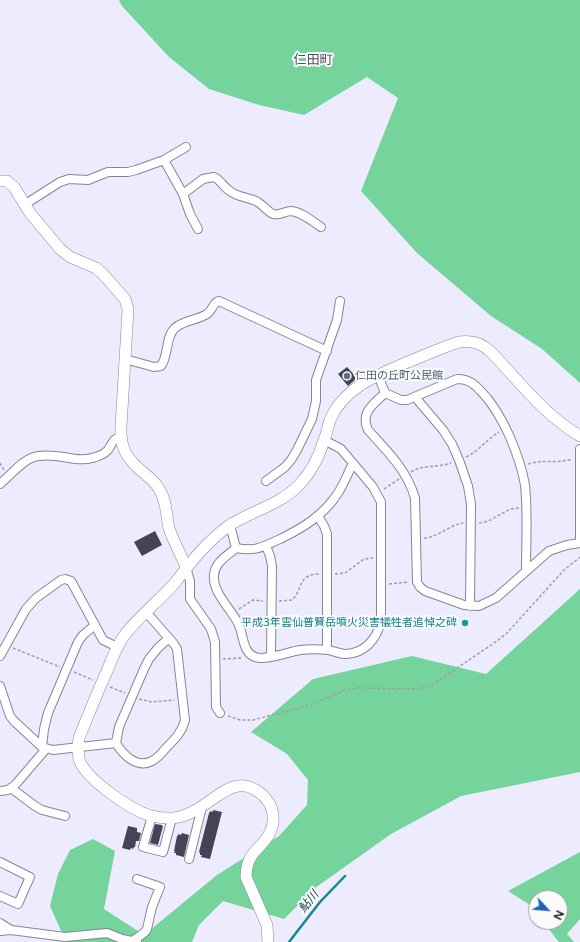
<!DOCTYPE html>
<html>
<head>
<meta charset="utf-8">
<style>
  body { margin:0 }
  #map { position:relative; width:580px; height:942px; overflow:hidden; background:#edebfe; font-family:"Varela Round",sans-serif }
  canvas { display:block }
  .north { position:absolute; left:528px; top:890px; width:40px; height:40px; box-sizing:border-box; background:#fbfbfb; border:1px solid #9c9b9e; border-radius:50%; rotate:116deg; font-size:11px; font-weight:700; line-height:16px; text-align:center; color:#0d0c13 }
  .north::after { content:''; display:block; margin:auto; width:14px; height:18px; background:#1d65b4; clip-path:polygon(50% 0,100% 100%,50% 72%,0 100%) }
</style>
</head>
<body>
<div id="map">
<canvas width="580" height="942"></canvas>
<div class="north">N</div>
</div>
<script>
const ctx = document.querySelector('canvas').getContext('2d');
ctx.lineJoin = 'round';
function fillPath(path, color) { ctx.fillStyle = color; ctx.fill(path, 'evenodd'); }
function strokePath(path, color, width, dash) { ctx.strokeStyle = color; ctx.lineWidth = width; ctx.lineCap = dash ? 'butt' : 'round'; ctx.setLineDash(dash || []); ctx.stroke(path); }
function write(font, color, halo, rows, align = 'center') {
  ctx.font = font + ' "Varela Round","Noto Sans JP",sans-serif'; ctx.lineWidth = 4; ctx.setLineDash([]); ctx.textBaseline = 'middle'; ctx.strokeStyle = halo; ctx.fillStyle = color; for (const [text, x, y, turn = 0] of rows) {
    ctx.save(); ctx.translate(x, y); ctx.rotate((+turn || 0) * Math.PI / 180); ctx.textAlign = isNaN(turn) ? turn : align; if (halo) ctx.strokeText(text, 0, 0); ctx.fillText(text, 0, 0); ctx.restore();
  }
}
const forest = new Path2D(`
  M 119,0 L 580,0 L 580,383 L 542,349 L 491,316 L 417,253 L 361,191 L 398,98 L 367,77 L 304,115 L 259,105 L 209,89 L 169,57 L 122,6 Z
  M 580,589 L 580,772 L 461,796 L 391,834 L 315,888 L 284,919 L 223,901 L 199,925 L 192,942 L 66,942 L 50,906 L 58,874 L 70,850 L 93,839 L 115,851 L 104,909 L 144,935 L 217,875 L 279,836 L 307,805 L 308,780 L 287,754 L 251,732 L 313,679 L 412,656 L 486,674 Z
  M 580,852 L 580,919 L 567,934 L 574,942 L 559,942 L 543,922 L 560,922 L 560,898 L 536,898 L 536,913 L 530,905 L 508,891 Z`);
const stream = new Path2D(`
  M 289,942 L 320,902 L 345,876`);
const building = new Path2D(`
  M 347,367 L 357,378 L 348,386 L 338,374 Z
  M 155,531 L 162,545 L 142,556 L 134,542 Z
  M 213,810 L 222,812 L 210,859 L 201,857 L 202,855 L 200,855 L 200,853 L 199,852 L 209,813 L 211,811 L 213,812 Z
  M 155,824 L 162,825 L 162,826 L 163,826 L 158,845 L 150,843 Z
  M 128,826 L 137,828 L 137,832 L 141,833 L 139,841 L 136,841 L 135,847 L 134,847 L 133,849 L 131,848 L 130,850 L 122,848 Z
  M 182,833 L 189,835 L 184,857 L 176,855 L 176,853 L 174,853 L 175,851 L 174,851 L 177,836 L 179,834 L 181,835 Z`);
const path = new Path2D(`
  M 416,0 L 417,0
  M 466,457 C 479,451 487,439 499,432
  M 0,463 L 4,470
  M 528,464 C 543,459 557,464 572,459
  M 411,472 C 423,464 438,468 451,463
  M 384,489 L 399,479
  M 479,523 C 494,522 504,508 519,508
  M 424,538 C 439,537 449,525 463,523
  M 335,574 L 345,573 L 364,559 L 374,558
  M 389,584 L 409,582
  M 279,601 L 292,600 C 304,588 297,575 319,574
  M 239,609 L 253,600 L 263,601
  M 13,648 L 60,667
  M 223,659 L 243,658
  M 74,672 L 93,680
  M 110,687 L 125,693
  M 139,699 L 152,702 L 175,700
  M 228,716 L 240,720 L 253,720 L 310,705 L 345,690 L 359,688 L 419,689 L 432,685 L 497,641 L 507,633 L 564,570 L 580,557`);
const street = new Path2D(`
  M 164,160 L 183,194 L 190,214 L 198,229
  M 183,194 L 203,179 L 214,177 C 221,180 223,187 230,191 C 237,197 247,197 256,201 C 262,204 267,211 273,214 C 279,216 285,211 291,211 C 302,212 312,221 321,227
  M 24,205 L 60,182 L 69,179 L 88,180 L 108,172 L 128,172 L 136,170 L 164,160 L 186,147
  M 125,359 L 154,367 L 161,366 C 169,355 165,337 175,328 C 184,320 198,320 207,314 C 213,310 213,302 219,301 L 327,351
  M 378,375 L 385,393 L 401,400 L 407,400 L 457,379 C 472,379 478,388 487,398 C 496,409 503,422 509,435 C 516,451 522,467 525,485 C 528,513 526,542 526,571
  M 385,393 C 373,405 360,412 368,430 C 387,451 407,470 415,498 L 417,582 L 420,587 L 425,591 L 464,605 L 479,606 L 496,598 L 549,551 L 567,545 L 580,543
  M 415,397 L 443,430 L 452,444 L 459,460 L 468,486 L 471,504 L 470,606
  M 266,481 L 285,467 L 291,460 L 297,450 L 312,419 L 316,401 L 316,380 L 337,320 L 340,301
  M 0,484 C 26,461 27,451 64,457 C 73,459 83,461 92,458 C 97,457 104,454 108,450 C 110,447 111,444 113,442 C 114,439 118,438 120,436
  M 318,516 L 324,526 L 327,534 L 327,650
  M 230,525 L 236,548 C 256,552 262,547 280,539 C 303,528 324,515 338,493 C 344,484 348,473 353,463
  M 580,543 L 580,449
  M 266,546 L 270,556 L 272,566 L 271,657
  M 236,548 C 227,556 215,562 214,575 C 212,592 231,609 238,623 C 244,635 242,652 255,657 C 266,661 288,652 300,650 C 309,649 319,649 328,650 C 334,651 340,654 346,654 C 365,653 377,639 381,621 L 381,502 L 373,487 L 341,449 L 324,440
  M 186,567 L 190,581 L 190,599 L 211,629 L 215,642 L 216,707 L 220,713
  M 0,656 L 26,609 L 36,598 L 61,580 L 65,579 L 71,581 L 103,640 L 117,647
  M 0,686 L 10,716 L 14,721 L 42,747 L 53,750 L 116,743 C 123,755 137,769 152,761 C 158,758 162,753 166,748 C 175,739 182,732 185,720 L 177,649 L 174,644 L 146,612
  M 116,743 L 119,727 L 144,669 L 149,659 L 158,648 L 169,638
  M 42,747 L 44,729 L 48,713 L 78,642 L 83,635 L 95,625
  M 11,788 L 35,806 L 42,810 L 65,816
  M 0,791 L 8,790 L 15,785 L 46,749
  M 152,816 L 143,847 L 163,852 L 172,818
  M 189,859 L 202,807
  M 0,862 L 30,877 L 18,904 L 0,896
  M 0,923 L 11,930
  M 0,931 L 11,930 L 65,937 L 107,933 L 122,939 L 137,942
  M 133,941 L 145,932 L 147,929 L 152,907 L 160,887 L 137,879`);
const secondary = new Path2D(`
  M 0,181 L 7,181 L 14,187 L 30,213 L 60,249 L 70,257 L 96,268 L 102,273 L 125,299 L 128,309 L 121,427 C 120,450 128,460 145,474 C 150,478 156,483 159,489 C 167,501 166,515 169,528 C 173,541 181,554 186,567
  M 268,942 L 267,925 L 246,877 C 246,868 248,860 253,854 C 256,849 262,845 265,840 C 274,830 276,815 269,803 C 263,793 250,784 238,786 C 219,789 202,812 179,817 C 170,819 161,818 152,816 C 132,811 89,781 80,762 C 77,754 78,747 79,738 C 88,716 97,693 107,671 C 112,659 116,647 124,636 C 138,617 158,602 174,584 C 191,562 207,541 230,525 C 252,511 279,505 298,486 C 311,473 319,457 324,440 C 327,433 328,426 330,420 C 344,387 378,375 408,362 C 425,355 441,348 459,342 C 471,340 482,343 491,352 C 519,381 544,415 580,436`);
const markers = [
  [347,376,4,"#5c6f8a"],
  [465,623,4,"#0f9aa8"]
];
const serviceNames = [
  ["仁田の丘町公民館",355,376]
];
const cultureNames = [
  ["平成3年雲仙普賢岳噴火災害犠牲者追悼之碑",457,623]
];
const waterNames = [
  ["鮎川",309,902,-51]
];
const quarterNames = [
  ["仁田町",313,61]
];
fillPath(forest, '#74d49c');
strokePath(stream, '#118892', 2.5);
fillPath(building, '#454355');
strokePath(street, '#878498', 10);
strokePath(secondary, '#878498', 12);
strokePath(path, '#9e9cab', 1.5, [3, 2]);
strokePath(street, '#fff', 8);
strokePath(secondary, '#fff', 11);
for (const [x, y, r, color] of markers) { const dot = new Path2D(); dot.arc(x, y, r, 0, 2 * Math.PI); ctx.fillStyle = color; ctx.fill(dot); strokePath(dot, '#fbfbfb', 1.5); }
write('11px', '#4e5e75', '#fbfbfb', serviceNames, 'left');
write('11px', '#0d838f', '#fbfbfb', cultureNames, 'right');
write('italic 12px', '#145257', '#fbfbfb', waterNames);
write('13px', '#4e4c5e', '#fbfbfb', quarterNames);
</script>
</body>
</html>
